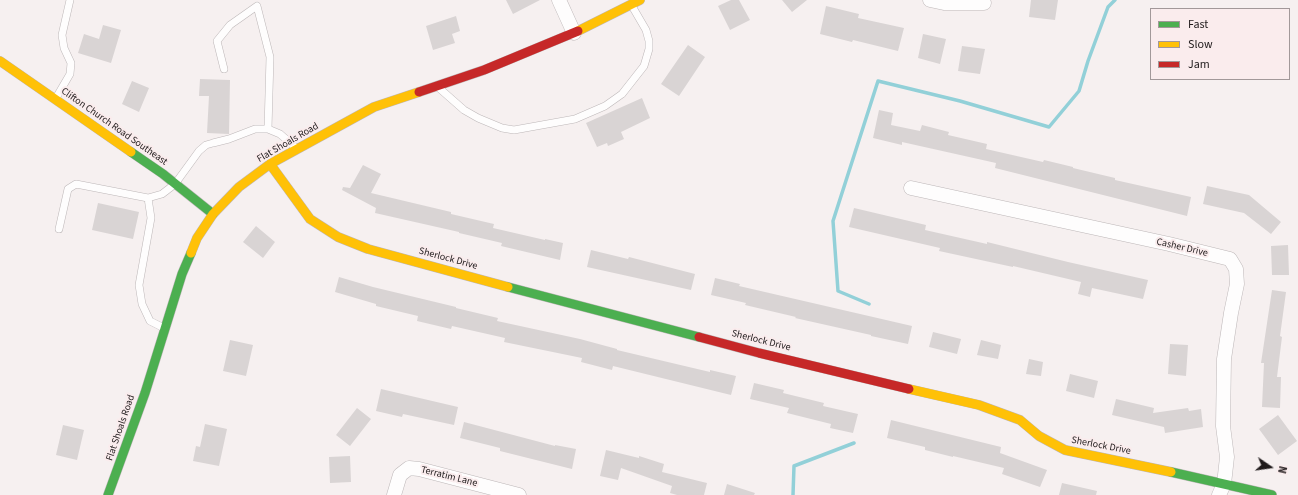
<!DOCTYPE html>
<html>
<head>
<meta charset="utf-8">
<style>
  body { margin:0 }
  #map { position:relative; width:1298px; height:495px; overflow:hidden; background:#f6f0f0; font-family:"Source Sans 3",sans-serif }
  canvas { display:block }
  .legend { position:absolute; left:1150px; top:8px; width:140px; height:72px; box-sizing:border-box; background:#faeced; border:1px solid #a29899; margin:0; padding:5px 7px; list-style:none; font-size:12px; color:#1f1a1b }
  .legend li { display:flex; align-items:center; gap:8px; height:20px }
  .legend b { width:20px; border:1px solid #a29899 }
  .north { position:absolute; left:1250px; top:447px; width:40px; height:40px; -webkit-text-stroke:3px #faeced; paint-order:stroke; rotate:103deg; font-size:11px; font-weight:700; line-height:16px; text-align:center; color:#1f1a1b }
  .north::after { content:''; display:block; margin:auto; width:14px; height:18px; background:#1f1a1b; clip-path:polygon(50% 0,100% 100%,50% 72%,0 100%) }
</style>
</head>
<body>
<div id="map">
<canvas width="1298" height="495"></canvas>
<ul class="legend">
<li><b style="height:5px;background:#4caf50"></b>Fast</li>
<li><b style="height:5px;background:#ffc107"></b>Slow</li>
<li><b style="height:5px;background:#c62828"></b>Jam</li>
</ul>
<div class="north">N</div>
</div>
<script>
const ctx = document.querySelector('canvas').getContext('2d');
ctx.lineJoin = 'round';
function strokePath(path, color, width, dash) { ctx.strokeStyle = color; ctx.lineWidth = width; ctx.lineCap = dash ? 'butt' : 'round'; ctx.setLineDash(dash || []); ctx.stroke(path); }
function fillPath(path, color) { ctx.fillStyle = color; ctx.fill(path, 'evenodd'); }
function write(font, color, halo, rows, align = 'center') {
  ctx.font = font + ' "Source Sans 3",sans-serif'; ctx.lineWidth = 4; ctx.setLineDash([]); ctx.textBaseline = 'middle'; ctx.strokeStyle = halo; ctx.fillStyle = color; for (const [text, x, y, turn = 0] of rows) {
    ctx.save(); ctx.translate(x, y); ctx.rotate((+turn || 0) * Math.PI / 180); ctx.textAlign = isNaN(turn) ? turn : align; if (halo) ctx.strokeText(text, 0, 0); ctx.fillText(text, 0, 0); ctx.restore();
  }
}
const stream = new Path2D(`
  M 869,304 L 838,291 L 833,221 L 878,81 L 960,101 L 1049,127 L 1079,91 L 1088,61 L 1108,7 L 1115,0
  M 793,495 L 794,466 L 854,443`);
const building = new Path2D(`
  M 506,0 L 540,0 L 513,14 Z
  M 731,0 L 739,0 L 750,20 L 730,30 L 718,6 Z
  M 782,0 L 807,0 L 792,12 Z
  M 1031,0 L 1058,0 L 1055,20 L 1029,17 Z
  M 826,6 L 859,14 L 858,18 L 904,28 L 898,51 L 853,40 L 852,42 L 820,34 Z
  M 456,16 L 460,31 L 452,34 L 455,43 L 433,50 L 426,26 Z
  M 103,25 L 121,30 L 111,63 L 78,53 L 84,34 L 99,39 Z
  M 923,34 L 946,39 L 940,64 L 918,58 Z
  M 688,45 L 705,57 L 679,96 L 661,84 Z
  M 962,46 L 985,49 L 980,74 L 958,71 Z
  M 200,79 L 230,80 L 229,134 L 207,133 L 209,96 L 199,96 Z
  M 132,81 L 149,88 L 139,112 L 122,104 Z
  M 642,98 L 650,118 L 621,132 L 624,139 L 608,146 L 607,143 L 597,147 L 586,123 Z
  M 879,110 L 893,113 L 891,125 L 920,131 L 922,125 L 949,132 L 948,135 L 987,144 L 986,149 L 1043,162 L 1044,160 L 1073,167 L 1073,168 L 1115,178 L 1115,180 L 1191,197 L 1187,216 L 995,168 L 996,163 L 902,142 L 902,145 L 873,138 Z
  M 363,165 L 381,174 L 371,193 L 451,212 L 451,214 L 494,224 L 493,228 L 545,240 L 545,239 L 563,243 L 560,260 L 501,246 L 502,243 L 459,233 L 459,232 L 375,213 L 376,208 L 342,190 L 343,187 L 350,188 Z
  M 1207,186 L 1249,195 L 1281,222 L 1271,234 L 1244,213 L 1203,204 Z
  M 98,203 L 139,212 L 133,239 L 92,230 Z
  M 854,208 L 926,225 L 925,230 L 987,244 L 987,242 L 1068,262 L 1148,280 L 1143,299 L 1092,288 L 1090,297 L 1078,294 L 1081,282 L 1013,266 L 1013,267 L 939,251 L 940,248 L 849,227 Z
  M 256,226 L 275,242 L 263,258 L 243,242 Z
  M 1288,245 L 1289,275 L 1272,275 L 1271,246 Z
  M 591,250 L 628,259 L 629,257 L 695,274 L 691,290 L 587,267 Z
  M 339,277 L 373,287 L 456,307 L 456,308 L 498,318 L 497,321 L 580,339 L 617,349 L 617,350 L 710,372 L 710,370 L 736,376 L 731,395 L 613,366 L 612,370 L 581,362 L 582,358 L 504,342 L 505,338 L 452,326 L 451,329 L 417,321 L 418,316 L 376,306 L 376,304 L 335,292 Z
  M 715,278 L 740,284 L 739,286 L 912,326 L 908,344 L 871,336 L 871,335 L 795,318 L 796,317 L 745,305 L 746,303 L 711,295 Z
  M 1272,290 L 1286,292 L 1280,336 L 1282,337 L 1277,377 L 1281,377 L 1280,408 L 1262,407 L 1264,363 L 1261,363 Z
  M 933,332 L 961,339 L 957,354 L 929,347 Z
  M 230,340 L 253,345 L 246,376 L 223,371 Z
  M 981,340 L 1001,345 L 998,359 L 977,355 Z
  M 1170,344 L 1188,345 L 1186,376 L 1168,374 Z
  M 1029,359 L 1043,362 L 1041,376 L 1026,374 Z
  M 1070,374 L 1098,381 L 1094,398 L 1066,391 Z
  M 754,383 L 784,390 L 783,393 L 824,403 L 823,406 L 858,414 L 853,433 L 830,428 L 831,424 L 787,413 L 789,408 L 750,399 Z
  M 381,389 L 458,407 L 454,425 L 403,414 L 402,417 L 376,411 Z
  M 1116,399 L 1154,408 L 1153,413 L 1188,408 L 1189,411 L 1201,409 L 1203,427 L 1165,433 L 1164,427 L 1112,415 Z
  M 357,408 L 371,419 L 350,446 L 336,435 Z
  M 1278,415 L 1297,441 L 1278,455 L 1259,429 Z
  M 891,420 L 1001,447 L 1000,453 L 1047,470 L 1040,487 L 1002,474 L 1004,468 L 953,456 L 953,457 L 925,450 L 925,447 L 887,438 Z
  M 464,422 L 555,446 L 555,445 L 576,449 L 572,469 L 500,451 L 500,448 L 460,438 Z
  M 205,424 L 227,429 L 219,466 L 193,461 L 196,446 L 200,447 Z
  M 63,425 L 84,430 L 77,460 L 56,455 Z
  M 606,450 L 639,458 L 639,456 L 664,464 L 662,472 L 707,483 L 704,495 L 677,495 L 670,493 L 672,486 L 621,468 L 618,480 L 600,476 Z
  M 350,456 L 351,482 L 330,483 L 329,457 Z
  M 1062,483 L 1097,491 L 1096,495 L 1059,495 Z
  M 727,484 L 755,493 L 754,495 L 724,495 Z`);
const lane = new Path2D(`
  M 224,69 L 217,41 L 230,25 L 257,6 L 270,57 L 268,129
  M 439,88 L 464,110 L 478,118 L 502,128 L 514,130 L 575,119 L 605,106 L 622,94 L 644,66 L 649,49 L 649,41 L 646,30 L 632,6
  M 56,98 L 70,74 L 71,63 L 64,48 L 62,35 L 70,0
  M 148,198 L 151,218 L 139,285 L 142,304 L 150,321 L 164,328
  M 59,229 L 68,189 L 76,184 L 148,198 L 162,194 L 175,184 L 199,151 L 206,145 L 213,143 L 229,139 L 255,129 L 268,129 L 280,134 L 295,147`);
const street = new Path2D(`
  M 559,0 L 574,33
  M 930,0 L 944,3 L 984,3
  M 911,188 L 1169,244 L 1230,259 L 1236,269 L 1237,284 L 1231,313 L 1224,359 L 1223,426 L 1227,457 L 1224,484 L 1219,495
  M 394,495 L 400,475 L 409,468 L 419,469 L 519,495`);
const fast = new Path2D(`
  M 131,152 L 163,174 L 213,214
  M 508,287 L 699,337
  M 1171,472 L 1272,495
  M 108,495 L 145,393 L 182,274 L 191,253`);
const slow = new Path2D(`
  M 578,31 L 640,0
  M 0,61 L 131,152
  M 270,164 L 310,219 L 338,237 L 368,249 L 508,287
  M 191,253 L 197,238 L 213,214 L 239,187 L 270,164 L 374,107 L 419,92
  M 909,389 L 979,405 L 1020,420 L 1039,436 L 1065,450 L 1171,472`);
const jam = new Path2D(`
  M 419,92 L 484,70 L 578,31
  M 699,337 L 759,353 L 909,389`);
const streetNames = [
  ["Clifton Church Road Southeast",114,127,35],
  ["Flat Shoals Road",288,143,-30],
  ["Casher Drive",1182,248,13],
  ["Sherlock Drive",448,259,15],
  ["Sherlock Drive",761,341,14],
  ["Flat Shoals Road",121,428,-71],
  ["Sherlock Drive",1101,446,11],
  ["Terratim Lane",449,477,14]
];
strokePath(stream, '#92d0d8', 3.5);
fillPath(building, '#d9d4d4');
strokePath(lane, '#bdb7b8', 8);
strokePath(street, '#bdb7b8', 15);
strokePath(fast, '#bdb7b8', 10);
strokePath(slow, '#bdb7b8', 10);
strokePath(jam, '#bdb7b8', 10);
strokePath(lane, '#fefdfd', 7);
strokePath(street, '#fefdfd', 14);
strokePath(fast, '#4caf50', 9);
strokePath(slow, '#ffc107', 9);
strokePath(jam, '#c62828', 9);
write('10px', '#1f1a1b', '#faeced', streetNames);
</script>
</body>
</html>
